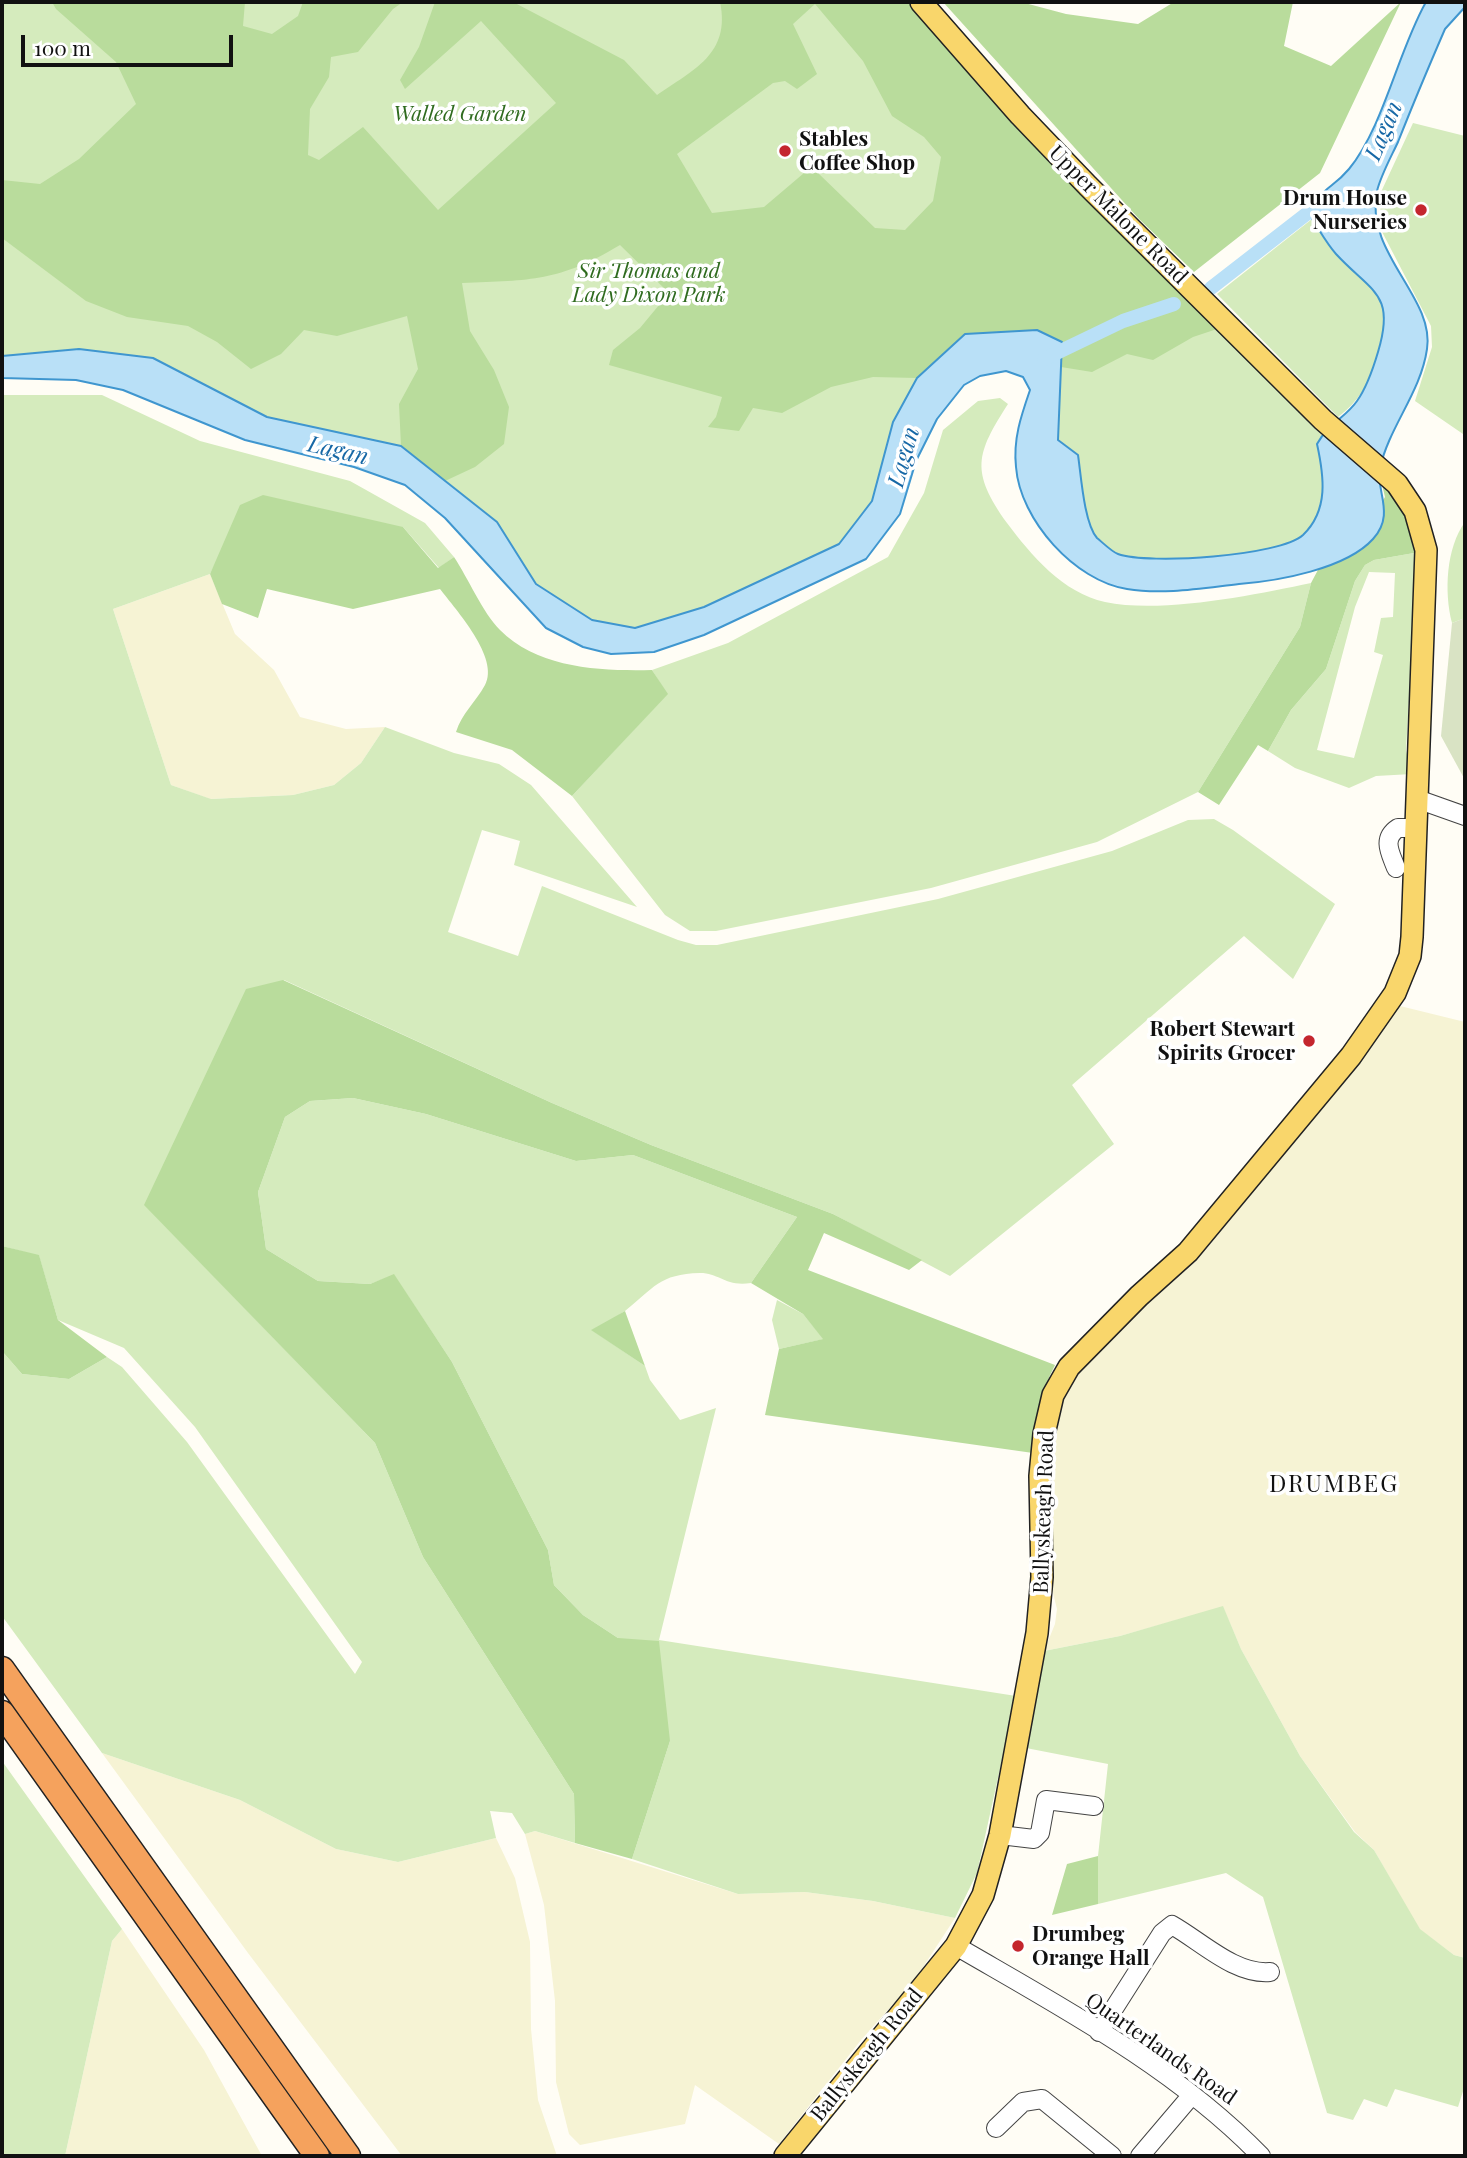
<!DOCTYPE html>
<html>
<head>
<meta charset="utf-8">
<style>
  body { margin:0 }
  #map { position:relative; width:1467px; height:2158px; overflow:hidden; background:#fffdf5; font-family:"Playfair Display",serif }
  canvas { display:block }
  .frame { position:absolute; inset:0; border:4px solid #111; pointer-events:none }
  .scale { position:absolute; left:21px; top:35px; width:212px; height:32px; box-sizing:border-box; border:4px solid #111; border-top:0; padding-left:9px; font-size:21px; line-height:24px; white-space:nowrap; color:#111; -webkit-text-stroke:5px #fff; paint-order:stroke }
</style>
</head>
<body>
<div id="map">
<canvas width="1467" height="2158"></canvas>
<div class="frame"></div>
<div class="scale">100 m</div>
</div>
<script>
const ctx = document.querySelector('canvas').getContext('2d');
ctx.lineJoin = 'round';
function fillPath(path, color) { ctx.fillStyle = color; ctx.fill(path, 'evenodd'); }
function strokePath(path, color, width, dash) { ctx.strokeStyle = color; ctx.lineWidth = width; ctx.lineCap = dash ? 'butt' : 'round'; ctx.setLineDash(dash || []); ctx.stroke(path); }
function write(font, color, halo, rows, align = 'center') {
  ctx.font = font + ' "Playfair Display",serif'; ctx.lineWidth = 7; ctx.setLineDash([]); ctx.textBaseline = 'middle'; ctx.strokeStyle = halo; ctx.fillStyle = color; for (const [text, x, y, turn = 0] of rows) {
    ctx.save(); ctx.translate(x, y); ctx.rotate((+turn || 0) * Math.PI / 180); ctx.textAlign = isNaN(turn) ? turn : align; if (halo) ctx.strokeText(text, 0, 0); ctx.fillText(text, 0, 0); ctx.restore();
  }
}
const farmland = new Path2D(`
  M 210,574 L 235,634 L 274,670 L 300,717 L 346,729 L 385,727 L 361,763 L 334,785 L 293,795 L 210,799 L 171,785 L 113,609 Z
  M 1400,1006 L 1465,1022 L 1465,1958 L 1454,1955 L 1419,1929 L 1374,1850 L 1355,1832 L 1300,1756 L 1241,1649 L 1223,1607 L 1120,1636 L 1044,1651 L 1055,1624 L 1057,1609 L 1052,1589 L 1049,1466 L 1055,1422 L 1063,1395 L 1085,1363 L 1208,1247 Z
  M 102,1753 L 240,1800 L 336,1849 L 398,1862 L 496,1838 L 515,1878 L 530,1942 L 531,2029 L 538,2100 L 557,2156 L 402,2156 L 248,1953 Z
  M 535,1831 L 738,1894 L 805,1892 L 873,1901 L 955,1918 L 914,1981 L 861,2040 L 779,2144 L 695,2085 L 685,2124 L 580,2145 L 569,2134 L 556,2082 L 555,2001 L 544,1905 L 525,1834 Z
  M 122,1929 L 204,2050 L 262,2156 L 65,2156 L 112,1941 Z`);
const green = new Path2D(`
  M 2,2 L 917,2 L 1212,308 L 1322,435 L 1317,444 C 1324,476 1329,510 1303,535 C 1280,556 1148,565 1118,554 C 1112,552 1102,543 1097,538 C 1084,524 1081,475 1078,455 L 1058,440 L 1062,342 L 965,334 L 917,378 L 893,422 L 872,501 L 840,544 L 704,607 L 635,628 L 592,620 L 536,584 L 497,522 L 401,446 L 267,417 L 153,358 L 79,349 L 2,356 Z
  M 1413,123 L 1465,136 L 1463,434 L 1415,401 L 1432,347 L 1431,326 L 1380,228 L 1381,192 Z
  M 1312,219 C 1320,231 1327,244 1337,255 C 1378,298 1396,293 1376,360 C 1369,384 1358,402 1338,417 L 1217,294 Z
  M 2,395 L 102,395 L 200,441 L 350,481 L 425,523 L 454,557 L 439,568 L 403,527 L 221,553 L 210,574 L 113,609 L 171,785 L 211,799 L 293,795 L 334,785 L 361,763 L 385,727 L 454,753 L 499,764 L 531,785 L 637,907 L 514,865 L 520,841 L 482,830 L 448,932 L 518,956 L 542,886 L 678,940 L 696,945 L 717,945 L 938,899 L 1112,851 L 1188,820 L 1214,819 L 1233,830 L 1335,904 L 1293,979 L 1244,936 L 1072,1085 L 1114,1144 L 950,1276 L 833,1214 L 651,1145 L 552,1103 L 284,980 L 145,1205 L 375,1443 L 423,1557 L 574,1794 L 575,1843 L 535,1831 L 525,1834 L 512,1813 L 490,1811 L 496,1838 L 398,1862 L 336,1849 L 240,1800 L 102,1753 L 2,1616 L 2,1351 L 22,1374 L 69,1379 L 107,1357 L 122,1367 L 187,1442 L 355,1674 L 362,1662 L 195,1427 L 124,1348 L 58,1320 L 39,1256 L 2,1246 Z
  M 1000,398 L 1008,404 C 976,454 970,471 1007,523 C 1031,555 1063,593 1105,602 C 1161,614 1254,595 1311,583 L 1300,627 L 1198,792 L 1097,842 L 931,888 L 716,931 L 690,931 L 665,915 L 572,796 L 667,694 L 652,670 L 728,643 L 888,557 L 924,493 L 943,430 L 978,401 Z
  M 1465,522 L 1465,618 L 1452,623 C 1444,592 1446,548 1465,522 Z
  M 1419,528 L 1406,750 L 1412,774 L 1376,776 L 1349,788 L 1295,768 L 1268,751 L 1291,710 L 1326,669 L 1355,581 L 1365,565 L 1374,560 L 1414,553 L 1414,533 ZM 1369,572 L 1395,573 L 1393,617 L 1381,618 L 1374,652 L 1383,655 L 1354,758 L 1317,750 L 1355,607 Z
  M 353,1098 L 426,1114 L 576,1161 L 633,1155 L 797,1217 L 751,1283 C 725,1287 720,1273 700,1273 C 659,1274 654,1288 625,1311 C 615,1318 603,1324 592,1330 L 645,1366 L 650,1380 L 680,1420 L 716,1408 L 659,1640 L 1016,1696 L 977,1873 L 955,1918 L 873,1901 L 805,1892 L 738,1894 L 632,1859 L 670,1741 L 618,1638 L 583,1615 L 554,1585 L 548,1550 L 452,1362 L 394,1275 L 370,1284 L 318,1281 L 266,1249 L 258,1192 L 285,1117 L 310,1101 Z
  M 777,1300 L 803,1314 L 824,1339 L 779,1349 L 772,1320 Z
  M 1223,1606 L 1241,1649 L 1300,1756 L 1354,1832 L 1374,1850 L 1420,1929 L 1454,1955 L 1465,1958 L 1465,2085 L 1458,2107 L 1395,2089 L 1387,2107 L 1364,2099 L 1353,2120 L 1327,2113 L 1263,1897 L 1226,1873 L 1098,1904 L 1098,1856 L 1108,1764 L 1026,1748 L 1044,1651 L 1120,1636 Z
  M 2,1761 L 122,1929 L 112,1941 L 65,2156 L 2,2156 Z`);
const forest = new Path2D(`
  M 52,2 L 245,2 L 243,26 L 272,34 L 298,16 L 303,2 L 403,2 L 393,9 L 358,52 L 331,57 L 329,77 L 310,109 L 308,155 L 319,160 L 363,127 L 438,210 L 556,103 L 481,21 L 405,89 L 400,80 L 419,47 L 435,2 L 513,2 L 624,60 L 657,95 C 693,70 731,54 720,2 L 917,2 L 1220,328 L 1193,337 L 1153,360 L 1127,354 L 1092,372 L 1061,367 L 1062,342 L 965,334 L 917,378 L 873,377 L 831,387 L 782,413 L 753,408 L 739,431 L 708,427 L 716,417 L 722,397 L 609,365 L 613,350 L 640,328 L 669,293 L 620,245 C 558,282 532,280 462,283 L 470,331 L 494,370 L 509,407 L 504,444 L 475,467 L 445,481 L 401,446 L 399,404 L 418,369 L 407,316 L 337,336 L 304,330 L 281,354 L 251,369 L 217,342 L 188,326 L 127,317 L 86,301 L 2,238 L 2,180 L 40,184 L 79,159 L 136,104 L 116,62 L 56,9 ZM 815,4 L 863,61 L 892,116 L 924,137 L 941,157 L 933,201 L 905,230 L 875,228 L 819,174 L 817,162 L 764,207 L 712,213 L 677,154 L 773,83 L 785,81 L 797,89 L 817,74 L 793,24 Z
  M 943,2 L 1021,2 L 1066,14 L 1138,24 L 1174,2 L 1293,2 L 1284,46 L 1331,66 L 1401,2 L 1320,173 L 1194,272 L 1139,219 Z
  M 1379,472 C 1403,498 1415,517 1414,553 L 1374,560 L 1365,565 L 1355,581 L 1326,669 L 1291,710 L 1268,751 L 1258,745 L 1219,805 L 1198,792 L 1300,627 L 1311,583 L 1319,568 L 1350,556 L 1385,497 Z
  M 263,495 L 403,527 L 438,568 L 454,557 C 468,578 483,613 500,630 C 539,669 601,671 652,670 L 668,694 L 572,796 L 512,750 L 456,732 C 462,713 475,703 485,685 C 500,658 456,610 440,589 L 353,609 L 267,589 L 258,618 L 222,604 L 210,574 L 240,505 Z
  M 283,980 L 552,1103 L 651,1145 L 833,1214 L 922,1260 L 909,1270 L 824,1233 L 808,1270 L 1055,1365 C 1040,1393 1036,1423 1033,1453 L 765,1415 L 779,1349 L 823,1339 L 803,1314 L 751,1283 L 797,1217 L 633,1155 L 576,1161 L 426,1114 L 353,1098 L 310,1101 L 285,1117 L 258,1192 L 266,1249 L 318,1281 L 370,1284 L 394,1274 L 452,1362 L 548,1550 L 554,1585 L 583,1615 L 618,1638 L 659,1641 L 670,1741 L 632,1859 L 575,1843 L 574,1794 L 423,1557 L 375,1443 L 144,1205 L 246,989 Z
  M 2,1246 L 39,1255 L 58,1320 L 107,1357 L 69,1379 L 22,1374 L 2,1351 Z
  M 625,1311 L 645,1366 L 591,1330 Z
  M 1098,1856 L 1098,1904 L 1052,1915 L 1067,1864 Z`);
const cemetery = new Path2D(`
  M 1465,618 L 1465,780 L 1441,736 L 1452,623 Z`);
const water = new Path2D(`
  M 1426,2 L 1465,2 L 1465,7 L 1445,29 C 1429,66 1413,104 1398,142 C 1391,157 1381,175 1377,191 C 1364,253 1435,297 1427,349 C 1421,392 1389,427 1380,468 C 1375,490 1396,514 1373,539 C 1346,569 1278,581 1239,584 C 1203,588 1163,595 1127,589 C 1075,581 1020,520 1016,467 C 1013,439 1021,416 1030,390 L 1023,377 L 1006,371 L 980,376 L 964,385 L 937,419 L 916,461 L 900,514 L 866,559 L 704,635 L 654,652 L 611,654 L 583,647 L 546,628 L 445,518 L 405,485 L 354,467 L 245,440 L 123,390 L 76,380 L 2,378 L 2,356 L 79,349 L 153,358 L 267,417 L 401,446 L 497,522 L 536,584 L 592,620 L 635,628 L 704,607 L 839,544 L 872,501 L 893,422 L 917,378 L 965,334 L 1037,330 L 1062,342 L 1058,440 L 1078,455 C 1081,475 1084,523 1097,538 C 1102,542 1112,552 1118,554 C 1148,565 1280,556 1303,535 C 1329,510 1324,476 1317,444 C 1328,424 1346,417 1357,401 C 1367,387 1373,369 1378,352 C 1396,293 1371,292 1336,254 C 1327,244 1320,231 1312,219 C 1320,184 1329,193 1349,169 C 1384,126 1398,51 1426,2 Z`);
const canal = new Path2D(`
  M 1211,288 L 1318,205 L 1331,200
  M 1044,359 L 1123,321 L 1174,304`);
const minor = new Path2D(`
  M 1417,799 L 1465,816
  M 1396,868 C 1391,854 1381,839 1398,828 L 1416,828
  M 1000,1835 L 1034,1839 L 1040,1833 L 1046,1800 L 1094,1806
  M 956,1946 C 1061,2007 1176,2068 1261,2156
  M 1099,2032 L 1162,1933 L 1172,1925 C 1202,1942 1235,1975 1270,1972
  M 996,2128 L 1023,2102 L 1042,2099 L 1112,2156
  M 1140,2156 L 1191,2096`);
const major = new Path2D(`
  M 785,2156 L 956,1946 L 983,1895 L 1000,1835 L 1037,1633 L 1042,1577 L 1040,1476 L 1044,1434 L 1053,1395 L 1069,1367 L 1139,1296 L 1188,1252 L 1351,1056 L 1395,993 L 1410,956 L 1412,937 L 1426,550 L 1415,511 L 1397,484 L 1323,420 L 1088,186 L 1020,115 L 921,2`);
const highway = new Path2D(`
  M 2,1669 L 348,2156
  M 2,1713 L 317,2156`);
const markers = [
  [785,151,7,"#c4262e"],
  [1421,210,7,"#c4262e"],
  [1309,1041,7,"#c4262e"],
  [1018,1946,7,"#c4262e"]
];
const parkNames = [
  ["Walled Garden",460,114],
  ["Sir Thomas and",649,271],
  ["Lady Dixon Park",649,295]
];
const poiNames = [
  ["Stables",799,139],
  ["Coffee Shop",799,163],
  ["Drum House",1407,198,"right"],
  ["Nurseries",1407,222,"right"],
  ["Robert Stewart",1295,1029,"right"],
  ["Spirits Grocer",1295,1053,"right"],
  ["Drumbeg",1032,1934],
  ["Orange Hall",1032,1958]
];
const streetNames = [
  ["Upper Malone Road",1118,215,45],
  ["Ballyskeagh Road",1044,1512,-88],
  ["Quarterlands Road",1161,2049,35],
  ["Ballyskeagh Road",867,2055,-51]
];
const waterNames = [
  ["Lagan",1384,131,-67],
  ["Lagan",338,451,13],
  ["Lagan",904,457,-74]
];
const quarterNames = [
  ["DRUMBEG",1334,1485]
];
fillPath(farmland, '#f6f3d4');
fillPath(green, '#d5ebbd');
fillPath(forest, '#b9dc9c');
fillPath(cemetery, '#d9e3c4');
fillPath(water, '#b9e0f7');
strokePath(water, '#3f96cf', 2);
strokePath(canal, '#b9e0f7', 14);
strokePath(minor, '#444', 20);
strokePath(major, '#222', 24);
strokePath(highway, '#222', 27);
strokePath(minor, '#fff', 18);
strokePath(major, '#f9d66b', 21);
strokePath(highway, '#f5a25d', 24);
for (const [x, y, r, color] of markers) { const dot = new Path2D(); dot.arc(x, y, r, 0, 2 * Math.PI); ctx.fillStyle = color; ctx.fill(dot); strokePath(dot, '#fff', 2.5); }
write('italic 21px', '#2f6b1f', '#fff', parkNames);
write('bold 21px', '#111', '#fff', poiNames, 'left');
write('21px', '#111', '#fff', streetNames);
write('italic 23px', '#1768a6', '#fff', waterNames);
ctx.letterSpacing = '2px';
write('24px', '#111', '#fff', quarterNames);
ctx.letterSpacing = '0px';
</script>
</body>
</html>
